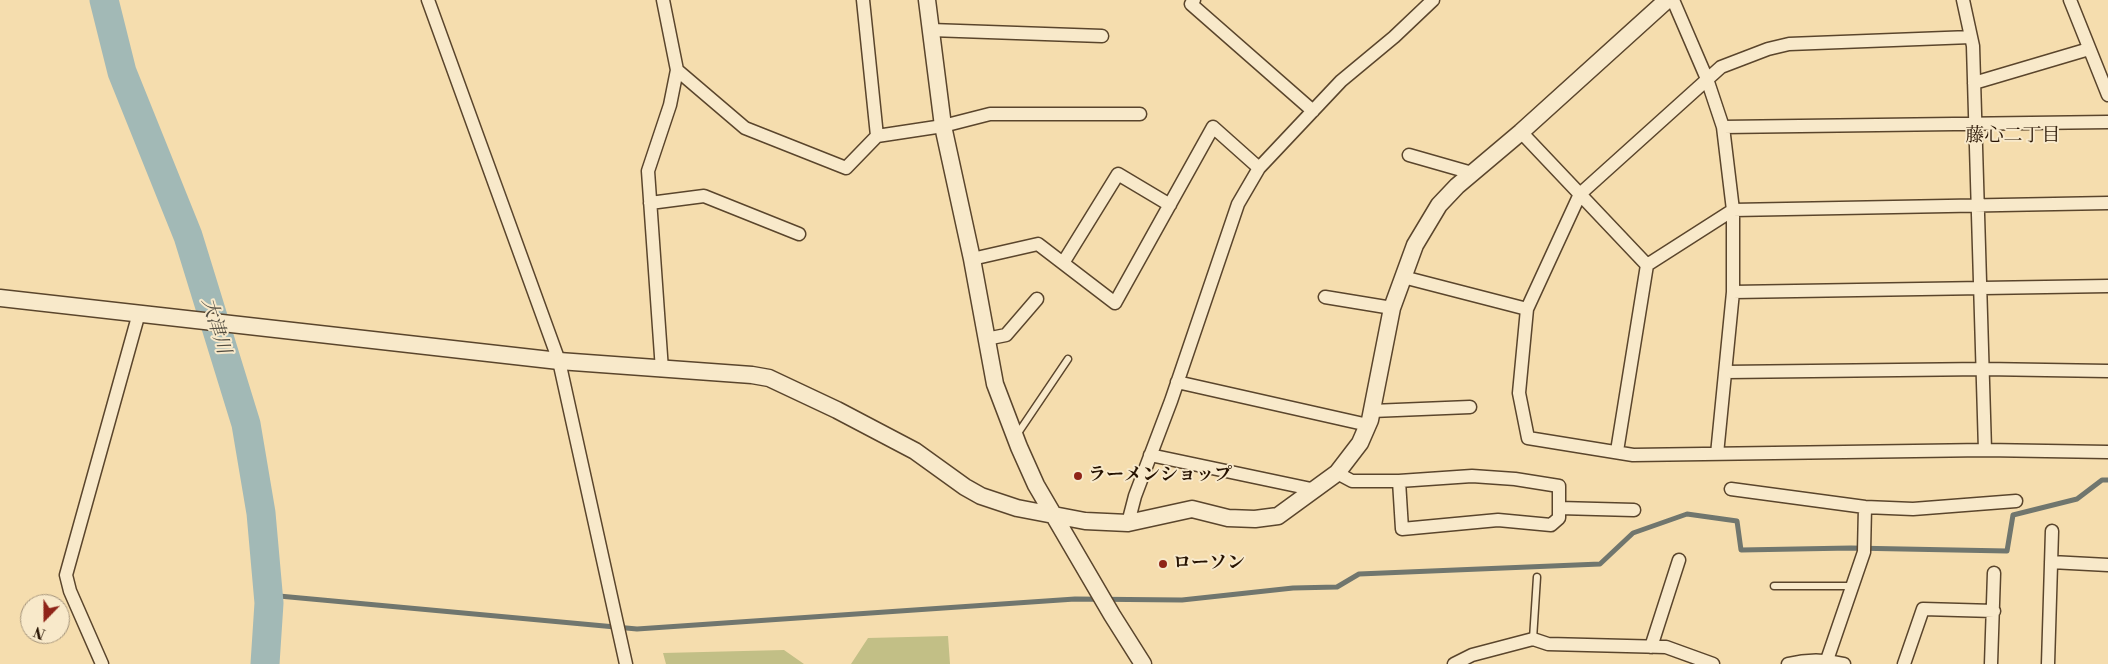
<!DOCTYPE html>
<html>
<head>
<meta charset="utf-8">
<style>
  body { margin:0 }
  #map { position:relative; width:2108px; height:664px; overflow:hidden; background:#f5ddae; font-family:"Libre Bodoni",serif }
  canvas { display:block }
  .north { position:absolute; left:20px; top:594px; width:50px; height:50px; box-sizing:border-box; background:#f8e9ca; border:1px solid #a4937a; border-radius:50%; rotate:202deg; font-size:14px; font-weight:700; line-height:20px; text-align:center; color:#261201 }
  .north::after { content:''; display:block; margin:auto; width:18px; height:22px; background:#8f2418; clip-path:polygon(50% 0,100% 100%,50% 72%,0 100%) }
</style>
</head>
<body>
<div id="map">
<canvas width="2108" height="664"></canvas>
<div class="north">N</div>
</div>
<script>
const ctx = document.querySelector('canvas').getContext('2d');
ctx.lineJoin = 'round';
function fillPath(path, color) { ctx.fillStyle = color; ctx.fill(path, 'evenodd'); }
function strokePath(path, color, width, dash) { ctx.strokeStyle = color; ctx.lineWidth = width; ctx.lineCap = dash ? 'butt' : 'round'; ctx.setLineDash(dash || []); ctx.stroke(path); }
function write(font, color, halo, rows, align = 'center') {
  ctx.font = font + ' "Libre Bodoni","Noto Serif JP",serif'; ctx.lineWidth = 4; ctx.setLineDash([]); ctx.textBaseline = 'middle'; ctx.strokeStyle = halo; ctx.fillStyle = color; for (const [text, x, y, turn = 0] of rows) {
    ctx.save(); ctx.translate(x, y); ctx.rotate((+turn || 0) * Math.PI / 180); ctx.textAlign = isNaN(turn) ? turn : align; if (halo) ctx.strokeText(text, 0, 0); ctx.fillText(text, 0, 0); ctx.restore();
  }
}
const green = new Path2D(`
  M 948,636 L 950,664 L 851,664 L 868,638 Z
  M 784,650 L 804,664 L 666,664 L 663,653 Z`);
const stream = new Path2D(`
  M 268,595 L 637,629 L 1075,599 L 1182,600 L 1293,588 L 1337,587 L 1359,574 L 1600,564 L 1633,533 L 1687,514 L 1737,521 L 1741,550 L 1851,548 L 2007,551 L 2013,515 L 2077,499 L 2102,480 L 2108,480`);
const river = new Path2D(`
  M 104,0 L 122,72 L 188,236 L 246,424 L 261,513 L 269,603 L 265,664`);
const service = new Path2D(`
  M 1016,436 L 1068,359
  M 1774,586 L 1852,586
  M 1533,639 L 1537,577`);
const minor = new Path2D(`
  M 428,0 L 559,361 L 626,664
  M 863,0 L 877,136
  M 1194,0 L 1191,4 L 1313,111
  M 1673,0 L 1707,79 L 1723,127 L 1733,210 L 1733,292 L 1717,454
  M 1963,0 L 1973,46 L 1985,450
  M 2070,0 L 2108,95
  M 931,30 L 1102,36
  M 1971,37 L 1789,44 L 1768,49 L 1721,67 L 1580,194 L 1527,309 L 1519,393 L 1528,438 L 1633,455 L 1985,450 L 2108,452
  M 677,70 L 745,128 L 846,168 L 877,136 L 943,126 L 990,114 L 1140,114
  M 1974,83 L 2089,49
  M 1723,127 L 2108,122
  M 1521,132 L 1647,265
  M 1409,155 L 1472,173
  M 650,203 L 704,196 L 799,234
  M 972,259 L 1038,244 L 1115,303 L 1213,127 L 1259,168
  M 1063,263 L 1118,174 L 1170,205
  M 1403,277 L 1527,309
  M 1733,292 L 2108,286
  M 1325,297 L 1392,308
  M 986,339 L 1006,335 L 1037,299
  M 662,370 L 648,171 L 670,105 L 677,70 L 663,0
  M 1726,372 L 1984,369 L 2108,371
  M 1177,382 L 1368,425
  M 1372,411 L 1470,407
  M 1617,451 L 1647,265 L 1733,210 L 2108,203
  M 1150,455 L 1316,490
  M 1337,473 L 1352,481 L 1399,481 L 1472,476 L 1515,479 L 1559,486 L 1559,518 L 1551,525 L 1498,520 L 1402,529 L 1399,481
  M 1731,489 L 1865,507 L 1913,509 L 2016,501
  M 1559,508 L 1634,510
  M 1128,523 L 1135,496 L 1171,401 L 1238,204 L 1259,168 L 1341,81 L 1394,37 L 1433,0
  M 2051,562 L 2108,565
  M 1651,647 L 1679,560
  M 1827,660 L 1864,552 L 1865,507
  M 102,664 L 70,591 L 66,575 L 139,313
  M 1454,664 L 1472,655 L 1533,639 L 1548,644 L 1666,647 L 1713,664
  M 1788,664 C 1808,659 1824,659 1844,664
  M 1904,664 L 1923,609 L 1994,611
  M 1991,664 L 1994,573
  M 2048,664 L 2052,531`);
const tertiary = new Path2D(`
  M 927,0 L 943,126 L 972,259 L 995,384 L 1019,447 L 1036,485 L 1112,615 L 1143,664
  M 0,298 L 559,361 L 752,375 L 769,378 L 837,410 L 915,451 L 965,487 L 981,496 L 1017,508 L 1085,521 L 1128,523 L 1192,509 L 1228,518 L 1255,519 L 1278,516 L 1337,473 L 1360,443 L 1370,420 L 1392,308 L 1415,245 L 1439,205 L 1457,186 L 1521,132 L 1667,0`);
const markers = [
  [1078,476,5,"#8f2418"],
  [1163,564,5,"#8f2418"]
];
const poiNames = [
  ["ラーメンショップ",1088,476],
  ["ローソン",1173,564]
];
const neighbourhoodNames = [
  ["藤心二丁目",2013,136]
];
const waterNames = [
  ["大津川",215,326,73]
];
fillPath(green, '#c2bf86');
strokePath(stream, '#70766e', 5);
strokePath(river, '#a2b9b6', 29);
strokePath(service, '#5a452c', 9);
strokePath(minor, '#5a452c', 15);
strokePath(tertiary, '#5a452c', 19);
strokePath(service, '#f8e9ca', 6);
strokePath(minor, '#f8e9ca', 12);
strokePath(tertiary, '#f8e9ca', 16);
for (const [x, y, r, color] of markers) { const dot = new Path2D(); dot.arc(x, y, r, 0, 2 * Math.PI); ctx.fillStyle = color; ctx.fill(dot); strokePath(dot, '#f8e9ca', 2); }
write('bold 18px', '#261201', '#f8e9ca', poiNames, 'left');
write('19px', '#261201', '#f8e9ca', neighbourhoodNames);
write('italic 19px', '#514c40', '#f8e9ca', waterNames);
</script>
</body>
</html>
